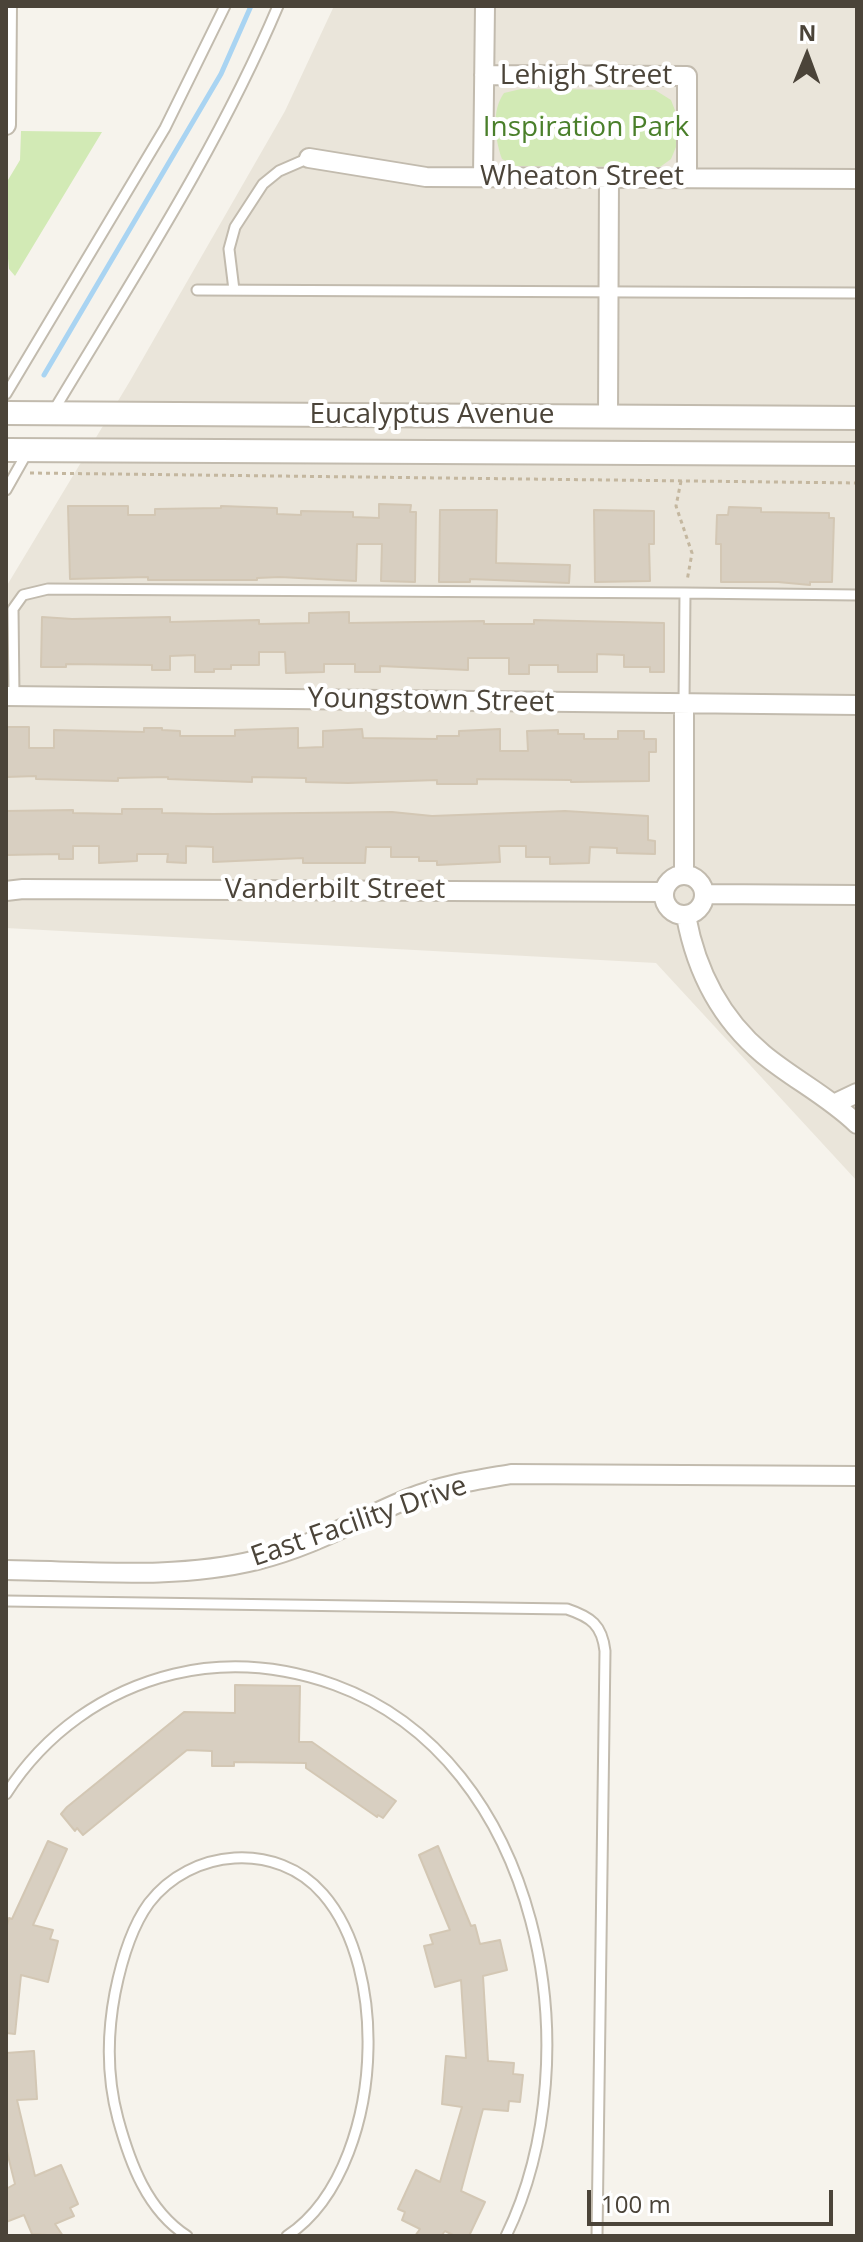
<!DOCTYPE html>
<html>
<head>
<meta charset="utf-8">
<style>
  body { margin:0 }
  #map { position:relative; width:863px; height:2242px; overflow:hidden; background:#f6f3ec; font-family:"Open Sans",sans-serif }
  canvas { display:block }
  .frame { position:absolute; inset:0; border:8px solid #4b4439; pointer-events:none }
  .north { position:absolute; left:767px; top:16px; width:80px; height:80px; -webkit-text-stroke:6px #fff; paint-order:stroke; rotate:1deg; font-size:22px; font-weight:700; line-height:32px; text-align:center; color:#4b4439 }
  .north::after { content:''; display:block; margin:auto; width:28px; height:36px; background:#4b4439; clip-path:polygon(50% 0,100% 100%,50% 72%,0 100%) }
  .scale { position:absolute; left:587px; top:2190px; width:246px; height:36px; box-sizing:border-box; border:4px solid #4b4439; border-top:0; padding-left:10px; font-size:24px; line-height:28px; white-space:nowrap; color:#4b4439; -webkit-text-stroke:6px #fff; paint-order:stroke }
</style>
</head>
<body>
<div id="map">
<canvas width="863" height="2242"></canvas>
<div class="frame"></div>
<div class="north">N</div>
<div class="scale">100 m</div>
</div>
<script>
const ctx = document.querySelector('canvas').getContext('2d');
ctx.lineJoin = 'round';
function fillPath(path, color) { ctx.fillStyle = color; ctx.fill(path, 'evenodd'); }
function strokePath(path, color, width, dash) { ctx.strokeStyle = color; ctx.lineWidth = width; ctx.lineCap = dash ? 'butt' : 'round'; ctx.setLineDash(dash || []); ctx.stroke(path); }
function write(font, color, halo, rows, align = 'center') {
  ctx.font = font + ' "Open Sans",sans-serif'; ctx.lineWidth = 8; ctx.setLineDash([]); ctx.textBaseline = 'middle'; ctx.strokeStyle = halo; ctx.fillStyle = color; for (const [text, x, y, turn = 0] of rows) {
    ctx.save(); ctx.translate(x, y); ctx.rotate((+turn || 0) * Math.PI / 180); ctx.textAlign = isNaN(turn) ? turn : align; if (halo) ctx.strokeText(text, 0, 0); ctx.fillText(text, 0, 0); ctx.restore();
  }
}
const residential = new Path2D(`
  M 334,6 L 857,6 L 857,1181 L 656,963 L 6,928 L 6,587 L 130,381 L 285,111 Z`);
const green = new Path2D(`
  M 521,89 L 655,90 L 671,100 L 676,113 L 676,147 L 671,159 L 660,167 L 516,166 L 502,159 C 495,139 491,111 504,93 Z
  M 21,131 L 102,132 L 15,276 L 9,269 L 7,248 L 8,180 L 20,160 Z`);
const stream = new Path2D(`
  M 44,375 L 221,74 L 251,6`);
const building = new Path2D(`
  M 379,504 L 411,505 L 410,512 L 416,512 L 415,582 L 381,581 L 382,544 L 357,544 L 356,581 L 280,577 L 257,578 L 257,580 L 148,580 L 148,577 L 70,579 L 68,506 L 128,506 L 128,515 L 155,515 L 155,509 L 221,508 L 221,506 L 277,508 L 277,514 L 301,515 L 301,511 L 353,512 L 353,517 L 379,518 Z
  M 729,507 L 761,508 L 761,512 L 829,513 L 829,518 L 834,518 L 832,582 L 810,582 L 810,585 L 778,582 L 721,582 L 721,544 L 716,544 L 717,515 L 728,515 Z
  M 440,510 L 497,510 L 496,563 L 570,565 L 569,583 L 470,579 L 470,582 L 439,582 Z
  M 594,510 L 654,511 L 654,544 L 649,544 L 650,581 L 595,582 Z
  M 349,612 L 349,623 L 484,621 L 484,624 L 534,624 L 534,620 L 664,623 L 664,672 L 650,672 L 650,667 L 624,667 L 624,655 L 597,654 L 597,672 L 558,672 L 558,665 L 529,665 L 529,674 L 509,674 L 509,658 L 468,658 L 468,670 L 380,666 L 380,672 L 355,672 L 355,664 L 324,664 L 324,672 L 286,673 L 285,652 L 259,652 L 259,665 L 231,665 L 231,669 L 214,669 L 214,672 L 195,672 L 195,655 L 170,656 L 170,670 L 152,670 L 152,665 L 66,664 L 66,667 L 41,667 L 42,617 L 72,619 L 170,617 L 170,622 L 259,620 L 259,624 L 309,623 L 309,613 Z
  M 6,727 L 29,727 L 29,748 L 54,748 L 54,730 L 144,732 L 144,728 L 162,728 L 162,730 L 180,731 L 180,736 L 235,736 L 235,730 L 298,728 L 298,748 L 323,747 L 323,731 L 362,729 L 363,738 L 437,739 L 437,736 L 459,736 L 459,731 L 500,729 L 500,751 L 528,751 L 527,731 L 558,730 L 558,734 L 584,734 L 584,739 L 618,739 L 618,731 L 644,731 L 644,739 L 656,739 L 656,752 L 649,752 L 649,781 L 571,782 L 571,780 L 477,779 L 477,784 L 437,784 L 437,780 L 348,783 L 306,782 L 306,778 L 252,777 L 252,782 L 168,779 L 168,777 L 118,778 L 118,781 L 36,779 L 36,776 L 6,777 Z
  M 122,809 L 162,809 L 162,813 L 213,814 L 392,812 L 432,816 L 565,811 L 648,816 L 648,840 L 655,841 L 655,854 L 617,853 L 617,848 L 590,847 L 589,863 L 550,864 L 550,857 L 526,857 L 526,846 L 499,846 L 500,862 L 437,865 L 437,861 L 419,861 L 419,857 L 391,857 L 391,847 L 366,847 L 365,863 L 303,863 L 303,858 L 213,862 L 213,847 L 186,846 L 186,863 L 167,862 L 168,854 L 137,854 L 137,861 L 99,863 L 99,846 L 73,846 L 73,859 L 59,859 L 59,854 L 6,855 L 6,811 L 73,810 L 73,813 L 122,814 Z
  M 235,1685 L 300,1686 L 299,1742 L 312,1742 L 396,1801 L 383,1818 L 378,1815 L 377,1817 L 306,1768 L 306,1763 L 234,1762 L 234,1766 L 212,1766 L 212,1751 L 187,1750 L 83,1835 L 77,1828 L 75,1831 L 61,1814 L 67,1807 L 184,1712 L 235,1713 Z
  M 48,1841 L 67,1849 L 33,1925 L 53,1930 L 50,1939 L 58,1941 L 48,1982 L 21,1975 L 15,2034 L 6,2033 L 6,1929 L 9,1918 L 12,1919 Z
  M 438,1846 L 471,1926 L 475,1925 L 480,1944 L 500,1940 L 507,1970 L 483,1976 L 488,2061 L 514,2063 L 513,2074 L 523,2075 L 520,2102 L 509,2101 L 508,2111 L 483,2109 L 461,2191 L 485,2202 L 469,2236 L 455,2236 L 445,2231 L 441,2236 L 415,2236 L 420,2229 L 402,2220 L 405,2212 L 398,2209 L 416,2170 L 440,2182 L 462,2107 L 442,2104 L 446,2056 L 466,2058 L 461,1980 L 435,1987 L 424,1946 L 433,1944 L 430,1935 L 450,1930 L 419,1855 Z
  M 34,2051 L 37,2099 L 17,2100 L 35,2176 L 61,2165 L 78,2204 L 70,2208 L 74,2216 L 55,2224 L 63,2236 L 32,2234 L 24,2215 L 6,2222 L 6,2189 L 15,2184 L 6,2148 L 6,2053 Z`);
const path = new Path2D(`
  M 30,473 L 857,483
  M 681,481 L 676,506 L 692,553 L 687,581`);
const service = new Path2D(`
  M 197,290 L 857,293
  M 234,290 L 229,249 L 235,227 L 263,184 L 279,171 L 309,158
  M 6,394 L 165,128 L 225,6
  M 54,410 C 133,278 218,148 278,6
  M 6,490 L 28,451
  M 685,593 L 857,595
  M 14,696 L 13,609 L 23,595 L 48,589 L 685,593 L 684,703
  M 6,1601 L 567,1609 C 591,1617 602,1625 605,1651 L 597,2236
  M 6,1794 C 45,1733 104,1691 174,1674 C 229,1661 282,1666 335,1685 C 541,1760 594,2055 506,2236
  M 187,2236 C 147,2210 130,2163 118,2119 C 107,2078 107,2035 115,1993 C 121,1963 130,1929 149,1903 C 191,1848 277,1841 323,1894 C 358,1934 369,1998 368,2048 C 367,2114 344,2198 287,2236`);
const minor = new Path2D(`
  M 484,75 L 687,76 L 687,177
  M 6,125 L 7,6
  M 309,158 L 426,177 L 857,179
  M 483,176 L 485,6
  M 608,416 L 609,177
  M 6,696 L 857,705
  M 684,703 L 684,874
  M664 895a20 20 0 1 1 40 0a20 20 0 1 1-40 0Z
  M 6,891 L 23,889 L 664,892
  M 705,894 L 857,895
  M 686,916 C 696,970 720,1018 763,1054 C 793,1079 828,1096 857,1124
  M 836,1103 L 857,1093
  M 6,1570 C 88,1571 176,1580 257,1560 C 311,1547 359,1519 410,1498 C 442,1485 477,1480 511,1474 L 857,1476`);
const tertiary = new Path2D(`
  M 6,413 L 857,418
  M 6,450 L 857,454`);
const streetNames = [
  ["Lehigh Street",586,76],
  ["Wheaton Street",582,177],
  ["Eucalyptus Avenue",432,415],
  ["Youngstown Street",431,701,1],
  ["Vanderbilt Street",335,890],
  ["East Facility Drive",359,1522,-19]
];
const parkNames = [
  ["Inspiration Park",586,128]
];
fillPath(residential, '#eae5da');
fillPath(green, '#d2eab5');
strokePath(stream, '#a9d4f2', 5);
fillPath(building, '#d8cfc1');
strokePath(building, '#d3c7b4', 2);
strokePath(service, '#c2bbae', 13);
strokePath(minor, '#c2bbae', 22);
strokePath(tertiary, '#c2bbae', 26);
strokePath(path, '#c4b79f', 3, [4, 4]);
strokePath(service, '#fff', 9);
strokePath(minor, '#fff', 18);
strokePath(tertiary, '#fff', 22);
write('28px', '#4b4439', '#fff', streetNames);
write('28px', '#4a7f2a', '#fff', parkNames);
</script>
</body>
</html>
